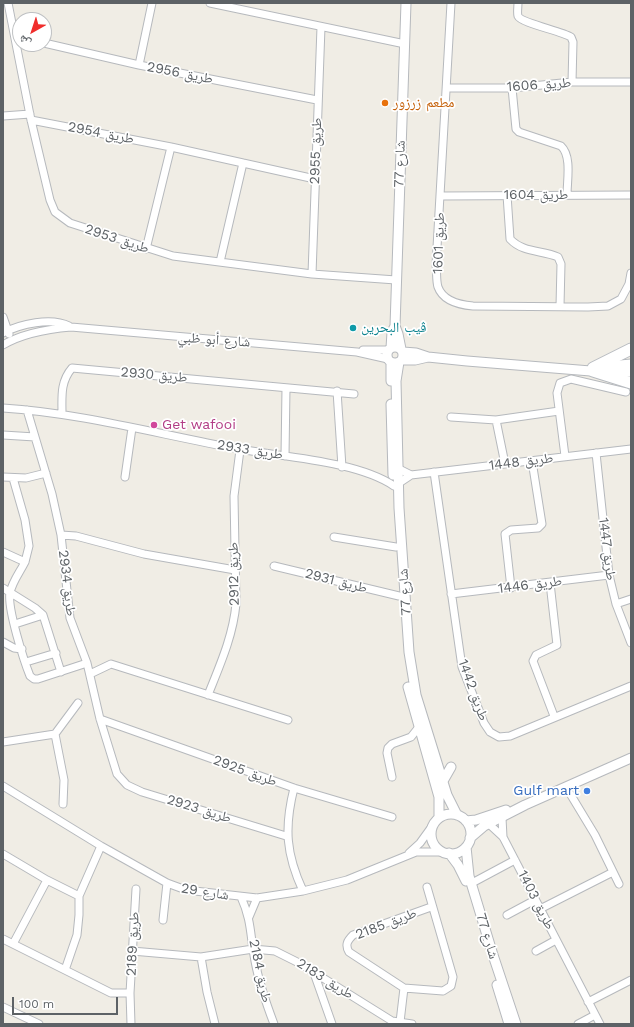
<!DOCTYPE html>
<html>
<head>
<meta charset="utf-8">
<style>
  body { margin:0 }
  #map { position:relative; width:634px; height:1027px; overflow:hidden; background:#f0ede5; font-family:"Work Sans","Noto Naskh Arabic",sans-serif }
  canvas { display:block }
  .frame { position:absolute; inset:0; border:4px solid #5d6266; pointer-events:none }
  .north { position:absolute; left:12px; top:12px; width:40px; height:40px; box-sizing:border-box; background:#fff; border:1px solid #bec0c2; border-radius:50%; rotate:219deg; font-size:11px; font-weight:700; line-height:16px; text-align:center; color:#5d6266 }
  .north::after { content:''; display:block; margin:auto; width:14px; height:18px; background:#f02e2c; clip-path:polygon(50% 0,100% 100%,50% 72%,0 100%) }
  .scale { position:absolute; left:12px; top:997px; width:106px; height:18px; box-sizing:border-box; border:2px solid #5d6266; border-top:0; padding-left:5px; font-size:12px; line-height:14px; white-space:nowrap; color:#5d6266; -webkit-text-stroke:3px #fff; paint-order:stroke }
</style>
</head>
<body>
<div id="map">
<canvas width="634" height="1027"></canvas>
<div class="frame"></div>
<div class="north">ش</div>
<div class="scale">100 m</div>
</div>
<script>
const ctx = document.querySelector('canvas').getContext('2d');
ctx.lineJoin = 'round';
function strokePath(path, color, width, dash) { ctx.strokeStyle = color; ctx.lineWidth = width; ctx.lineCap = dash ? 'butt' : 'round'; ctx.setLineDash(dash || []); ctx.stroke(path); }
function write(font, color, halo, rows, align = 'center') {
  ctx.font = font + ' "Work Sans","Noto Naskh Arabic",sans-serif'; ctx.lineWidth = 3.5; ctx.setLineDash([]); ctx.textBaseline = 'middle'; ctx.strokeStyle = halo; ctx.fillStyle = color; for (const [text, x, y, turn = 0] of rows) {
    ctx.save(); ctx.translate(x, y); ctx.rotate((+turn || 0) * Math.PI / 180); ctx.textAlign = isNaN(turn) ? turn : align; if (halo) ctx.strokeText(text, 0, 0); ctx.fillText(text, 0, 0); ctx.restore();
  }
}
const minor = new Path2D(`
  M 8,3 L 31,120 L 50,200 L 55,212 L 70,223 L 173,256 L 312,274 L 396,280
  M 210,3 L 405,44
  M 451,3 L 436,265 C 437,271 436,281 438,287 C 443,301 461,305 473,306 L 588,307 L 608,306 L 621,299 L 629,284 L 631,273
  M 518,3 C 518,7 517,13 518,16 C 521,23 561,31 571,37 L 573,42 L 572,82
  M 44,43 L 139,65 L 317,100
  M 139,65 L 152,3
  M 447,88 L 512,88 L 572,82 L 631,82
  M 512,88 L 516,129 L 519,132 L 561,146 C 572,156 567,181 567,195
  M 3,116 L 30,114
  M 31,120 L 171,147 L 315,179
  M 507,195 L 510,239 C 523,253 542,250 558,257 L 561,264 L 560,306
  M 441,196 L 631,195
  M 146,249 L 171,147
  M 220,262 L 243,163
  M 312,274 L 321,27
  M 3,317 L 9,334
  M 3,333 C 20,324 51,317 69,326
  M 3,345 C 23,333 48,329 71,327 L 357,352 L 388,359
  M 363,350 L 388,350
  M 337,391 L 342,467
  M 3,408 C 82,413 161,435 239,449 C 283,457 357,461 394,486
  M 27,410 L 52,494 L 61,535 L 70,618 L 87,663 L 100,719 L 117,774 L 127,785 L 142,792 L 286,836
  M 62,414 C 62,397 60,382 72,368 L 354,394
  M 451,417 L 496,420 L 559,411
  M 496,420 L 505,464
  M 3,435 L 35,437
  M 596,453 L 609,575 L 616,604 L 631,643
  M 285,456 L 286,388
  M 565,456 L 557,393 L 560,383 L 571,379 L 626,392
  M 399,469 L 411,475 L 399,483
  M 434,472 L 462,667 L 484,723 L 490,732 L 499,737 L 510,736 L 631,686
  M 411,475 L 631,449
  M 3,477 L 26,478 L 46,473
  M 125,477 L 132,428
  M 61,535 L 76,536 L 144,554 L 235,570
  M 334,537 L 396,547
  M 3,552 L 25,562 L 29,546 L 25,520 L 13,478
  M 25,562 C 20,572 12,582 10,593 C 7,608 24,661 30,676 L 34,679 L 38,679 L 87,663
  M 274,566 L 399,596
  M 550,583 L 557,645 L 536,655 L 533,661 L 554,716
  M 3,588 L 35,608 L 43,615 L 61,672
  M 511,588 L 505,534 L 511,530 L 538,528 L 542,524 L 532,461
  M 451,594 L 609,575
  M 616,604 L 631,599
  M 15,624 L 43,615
  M 3,642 L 14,648 L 22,649
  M 26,662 L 56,653
  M 90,674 L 111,664 L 288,720
  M 208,695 C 220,665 233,636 236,604 L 234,496 L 240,450
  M 100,719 L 294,788 L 392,817
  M 3,742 L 55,734
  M 392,777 L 387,753 L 388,748 L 392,744 L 411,737 L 419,727
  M 3,786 L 101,846 L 167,883 L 186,890 L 257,898 L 303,891 L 347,880 L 416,852 L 442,852
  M 566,787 L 595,835 L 619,884
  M 294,788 C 284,828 286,854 303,891
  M 63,804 L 64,780 L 55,734 L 78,703
  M 502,818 L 503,837
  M 489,824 L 503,837 L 600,1024
  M 409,853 L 420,843 L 433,825
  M 3,854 L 47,880 L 79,896
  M 472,883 L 515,860
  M 241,897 C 252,921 250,936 255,961 C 259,983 266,1003 274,1024
  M 540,909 L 613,872
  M 507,915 L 535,900
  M 249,917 L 257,898
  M 163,920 L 167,883
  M 3,939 L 111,993 L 130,993
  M 13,944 L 47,880
  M 132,951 L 201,957 L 253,949 L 275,951 L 299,963 L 392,1021 L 412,1024
  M 536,951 L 556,940
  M 201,957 L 207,992 L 215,1024
  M 65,970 L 77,935 L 79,915 L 79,896 L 101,846
  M 314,973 L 332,1024
  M 404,988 L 443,991 L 451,986 L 453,977 L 427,887
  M 588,1002 L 631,980
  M 3,1007 L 39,1024
  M 400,1022 L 404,988 L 349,952 C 345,945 347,941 353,935 L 431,907
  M 131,1024 L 130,993 L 136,889
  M 578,1024 L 595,1015`);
const tertiary = new Path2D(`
  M 395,326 L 398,334 L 401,349
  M387 355a8 8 0 1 1 16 0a8 8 0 1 1-16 0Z
  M 391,348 L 392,332 L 395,326 L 406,3
  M 403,352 L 416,353 L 428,357 L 467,361 L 603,372 L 631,372
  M 402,360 L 415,360 L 428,357
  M 391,362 L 391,381
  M 399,362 L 396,381 L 399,508 L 409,652 L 416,695 L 447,795 L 457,815
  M 599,367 L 631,364
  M 391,404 L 393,475
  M 408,687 L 439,797 L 439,818
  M 443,781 L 451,767
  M431 834a20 20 0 1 1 40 0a20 20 0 1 1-40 0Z
  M 466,821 L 476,820 L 506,810
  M 470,838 L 484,826 L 525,805 L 631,758
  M 466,847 L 469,876 L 493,955 L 516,1024
  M 449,853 L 458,865 L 466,881
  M 497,985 L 509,1024`);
const secondary = new Path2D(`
  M 593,368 L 631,349
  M 593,371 L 631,383`);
const markers = [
  [385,103,4,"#e8710a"],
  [353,328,4,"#0f9aa8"],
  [154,425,4,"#d1479c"],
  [587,791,4,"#3f7fe0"]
];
const streetNames = [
  ["طريق 2956",180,73,11],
  ["طريق 1606",539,85,-4],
  ["طريق 2954",101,133,11],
  ["طريق 2955",316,151,-88],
  ["شارع 77",400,164,-88],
  ["طريق 1604",536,195],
  ["طريق 2953",117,239,18],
  ["طريق 1601",439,243,-88],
  ["شارع أبو ظبي",214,340,4],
  ["طريق 2930",154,375,5],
  ["طريق 2933",250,450,9],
  ["طريق 1448",521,462,-7],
  ["طريق 1447",607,549,83],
  ["طريق 2912",234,574,-91],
  ["طريق 2931",336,581,14],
  ["طريق 2934",67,583,83],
  ["طريق 1446",530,585,-7],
  ["شارع 77",405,592,-94],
  ["طريق 1442",473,690,70],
  ["طريق 2925",245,771,20],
  ["طريق 2923",199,809,17],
  ["شارع 29",205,892,9],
  ["طريق 1403",536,900,63],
  ["طريق 2185",386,924,-21],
  ["شارع 77",487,936,73],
  ["طريق 2189",133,944,-87],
  ["طريق 2184",260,971,78],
  ["طريق 2183",325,979,32]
];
const foodNames = [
  ["مطعم زرزور",393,103]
];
const cultureNames = [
  ["ڤيب البحرين",361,328]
];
const hotelNames = [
  ["Get wafooi",162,425]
];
const shopNames = [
  ["Gulf mart",579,791]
];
strokePath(minor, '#b6b9bd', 9);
strokePath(tertiary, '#b6b9bd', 11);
strokePath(secondary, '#b7bbc0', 13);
strokePath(minor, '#fff', 7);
strokePath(tertiary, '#fff', 9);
strokePath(secondary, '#fff', 11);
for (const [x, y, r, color] of markers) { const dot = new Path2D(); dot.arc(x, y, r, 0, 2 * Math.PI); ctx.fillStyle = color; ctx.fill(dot); strokePath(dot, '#fff', 1.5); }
write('14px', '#5d6266', '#fff', streetNames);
write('14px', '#c56008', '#fff', foodNames, 'left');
write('14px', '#0d838f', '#fff', cultureNames, 'left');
write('14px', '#b23c85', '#fff', hotelNames, 'left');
write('14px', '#366cbe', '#fff', shopNames, 'right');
</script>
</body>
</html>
